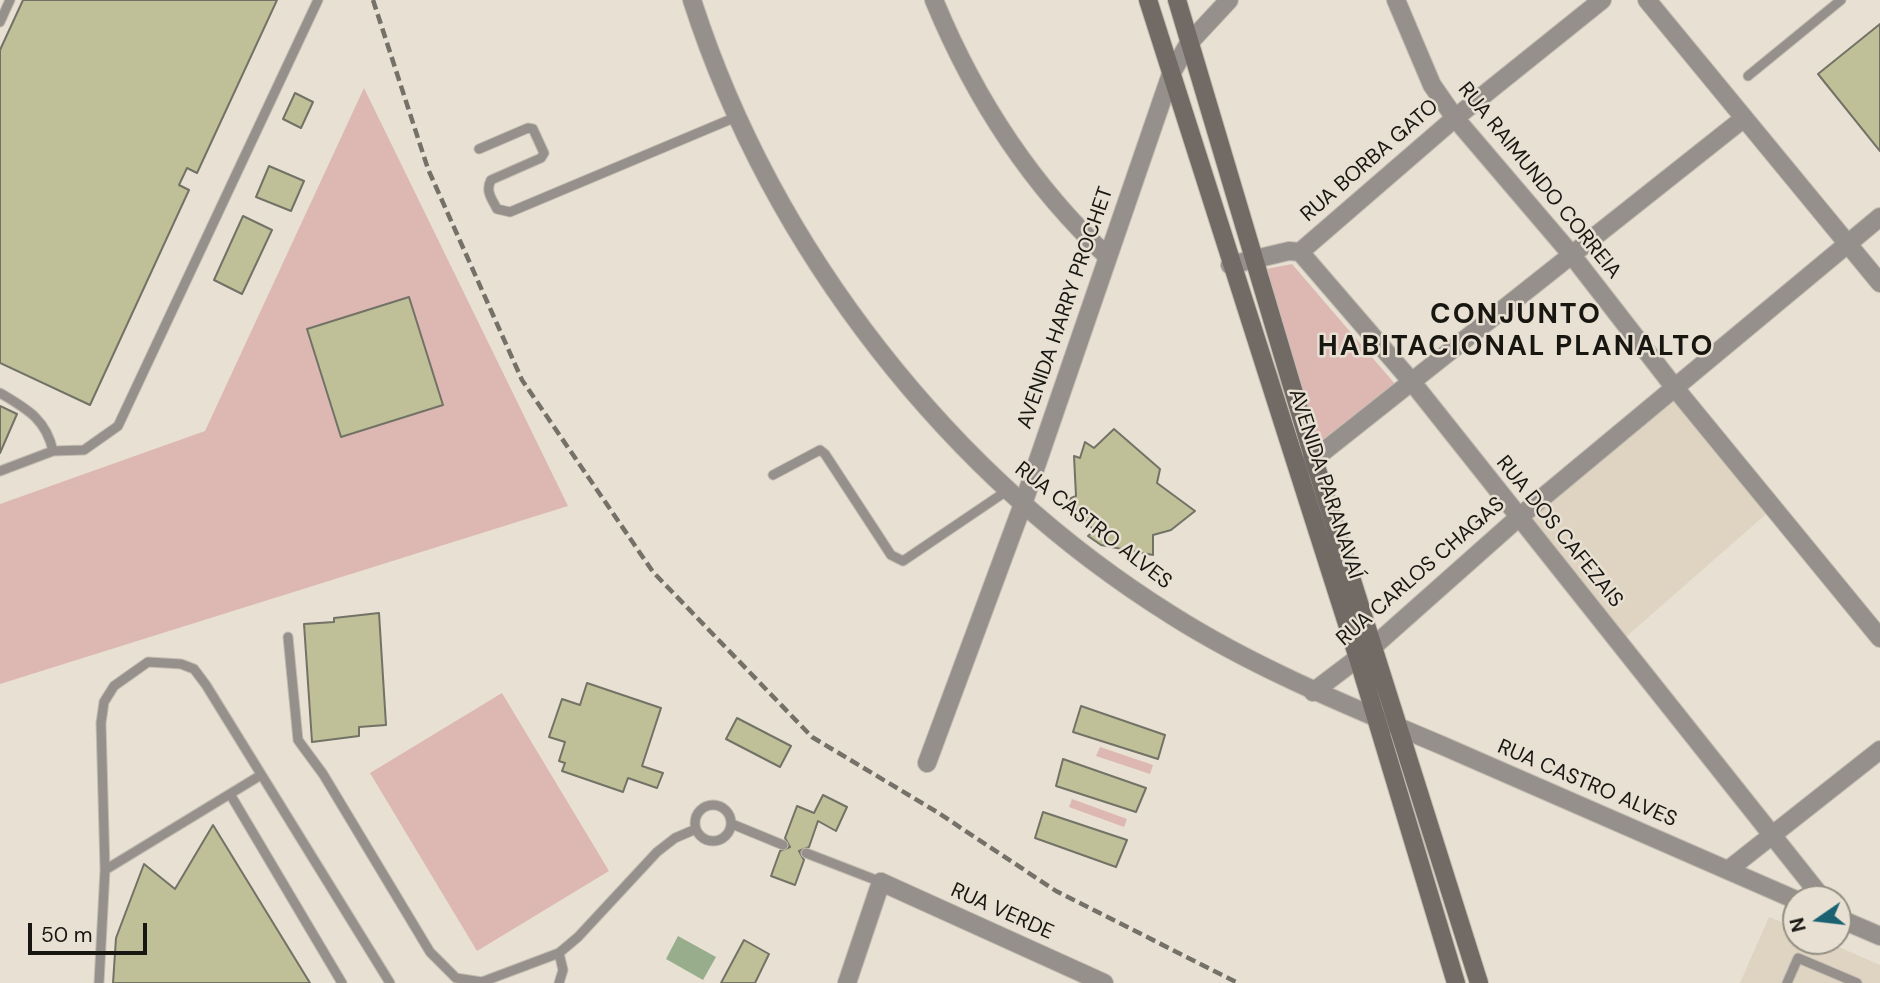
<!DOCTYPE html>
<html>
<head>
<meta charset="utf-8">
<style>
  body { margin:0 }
  #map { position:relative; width:1880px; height:983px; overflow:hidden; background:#e7e0d3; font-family:"DM Sans",sans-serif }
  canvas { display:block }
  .north { position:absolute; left:1782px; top:885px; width:70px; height:70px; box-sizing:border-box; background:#e7e0d3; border:2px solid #948f85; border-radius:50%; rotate:256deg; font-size:19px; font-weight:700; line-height:28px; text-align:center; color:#181611 }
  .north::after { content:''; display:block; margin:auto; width:24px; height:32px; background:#1a6271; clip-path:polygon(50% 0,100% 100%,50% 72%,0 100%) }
  .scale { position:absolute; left:28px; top:923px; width:119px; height:32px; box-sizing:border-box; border:4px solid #181611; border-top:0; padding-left:9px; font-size:21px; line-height:24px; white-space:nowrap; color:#181611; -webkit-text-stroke:5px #e7e0d3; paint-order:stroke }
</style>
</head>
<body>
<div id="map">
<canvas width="1880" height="983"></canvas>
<div class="north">N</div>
<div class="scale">50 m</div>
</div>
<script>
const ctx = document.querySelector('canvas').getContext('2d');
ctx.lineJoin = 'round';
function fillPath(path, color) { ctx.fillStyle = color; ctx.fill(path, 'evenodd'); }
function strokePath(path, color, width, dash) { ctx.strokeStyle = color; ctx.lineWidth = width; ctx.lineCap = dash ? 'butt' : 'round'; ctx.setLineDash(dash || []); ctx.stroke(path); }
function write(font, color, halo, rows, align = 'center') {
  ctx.font = font + ' "DM Sans",sans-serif'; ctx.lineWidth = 5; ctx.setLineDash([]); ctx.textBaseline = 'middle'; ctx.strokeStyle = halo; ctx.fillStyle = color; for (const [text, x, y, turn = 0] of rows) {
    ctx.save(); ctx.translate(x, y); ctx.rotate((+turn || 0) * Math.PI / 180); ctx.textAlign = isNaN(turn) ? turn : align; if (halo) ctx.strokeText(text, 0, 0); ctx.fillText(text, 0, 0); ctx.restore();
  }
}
const built = new Path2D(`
  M 1675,388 L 1773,508 L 1619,643 L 1518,518 Z
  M 1769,917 L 1796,928 L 1796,941 L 1825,941 L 1880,965 L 1880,983 L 1740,983 Z`);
const green = new Path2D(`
  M 364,88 L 568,506 L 0,684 L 0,504 L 205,431 Z
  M 1292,264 L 1395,384 L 1316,448 L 1266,269 Z
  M 502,693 L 609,871 L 477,951 L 370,773 Z
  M 1100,747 L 1153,765 L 1150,774 L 1096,756 Z
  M 1072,799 L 1127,819 L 1124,827 L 1069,807 Z`);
const water = new Path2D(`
  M 678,936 L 716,957 L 703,980 L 666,959 Z`);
const building = new Path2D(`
  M 23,0 L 277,0 L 197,173 L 187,168 L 179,185 L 189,190 L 90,405 L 0,363 L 0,50 Z
  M 1880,24 L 1880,151 L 1818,74 Z
  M 295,93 L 313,102 L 301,128 L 283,119 Z
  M 269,166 L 304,181 L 291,211 L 256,197 Z
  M 243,216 L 272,230 L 242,294 L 214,280 Z
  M 409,297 L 443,405 L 341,437 L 307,329 Z
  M 0,406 L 17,414 L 0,453 Z
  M 1114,429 L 1160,469 L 1157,483 L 1195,511 L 1171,530 L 1153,535 L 1153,555 L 1101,545 L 1088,536 L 1094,531 L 1069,499 L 1076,496 L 1074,456 L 1080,458 L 1085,442 L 1094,448 Z
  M 379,613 L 386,725 L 359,727 L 359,736 L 312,742 L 304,624 L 334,622 L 334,618 Z
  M 587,683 L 661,708 L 642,766 L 663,773 L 657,788 L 628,778 L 623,792 L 562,771 L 565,763 L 559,761 L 565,742 L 549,737 L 562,699 L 580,705 Z
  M 1081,706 L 1165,735 L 1158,759 L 1073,732 Z
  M 737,718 L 791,746 L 780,767 L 726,739 Z
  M 1063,759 L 1146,788 L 1136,812 L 1056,786 Z
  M 823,795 L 847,807 L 836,831 L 818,821 L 809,847 L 799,851 L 804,860 L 795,885 L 771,876 L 780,851 L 790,847 L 785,838 L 797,806 L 814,813 Z
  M 1043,812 L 1127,840 L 1116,867 L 1035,838 Z
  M 213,825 L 310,983 L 113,983 L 116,938 L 144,864 L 175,889 Z
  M 744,940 L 769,954 L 755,983 L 721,983 Z`);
const service = new Path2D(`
  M 0,22 L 10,0
  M 1748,76 L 1841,0
  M 479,149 L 528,128 L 533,129 L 544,153 L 541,158 L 491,180 C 485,191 492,199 497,209 L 510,212 L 736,117
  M 0,393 C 27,409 46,419 53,451 L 0,471
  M 53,451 L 84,450 L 118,426 L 318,0
  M 773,475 L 820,450 L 825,454 L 891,555 L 903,561 L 1008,490
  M 288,637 L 298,740 L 323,774 L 430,952 L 456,978 L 482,982 L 559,953 L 578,937 L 657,852 L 675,838 L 696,829
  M 230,794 L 342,983
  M695 823a18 18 0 1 1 36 0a18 18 0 1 1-36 0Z
  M 732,824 L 783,845
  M 806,853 L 881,882
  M 105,870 L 101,723 L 104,702 L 114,686 L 148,662 L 181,664 L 194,669 L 206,685 L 390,983
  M 559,953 L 563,970 L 559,983
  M 99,983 L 105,870 L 261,775
  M 1787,983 L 1798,958 L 1857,983`);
const minor = new Path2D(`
  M 934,0 C 974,97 1031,185 1107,256
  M 1396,0 L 1432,85 L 1455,118 L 1571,254 L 1675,388 L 1880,638
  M 1647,0 L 1880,283
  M 1300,252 L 1455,118 L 1602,0
  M 1230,265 L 1289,251 L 1300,252 L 1412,382 L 1823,899
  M 1304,467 L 1743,119
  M 1313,692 L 1375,645 L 1518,518 L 1880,217
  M 927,763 L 1023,504
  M 1728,870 L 1880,750
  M 881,882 L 1104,983`);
const tertiary = new Path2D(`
  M 692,0 C 773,251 949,476 1173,616 C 1257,669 1349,706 1441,745 C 1559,797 1678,848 1796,900
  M 1023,504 L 1171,74 L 1189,43 L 1229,0
  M 1838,918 L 1880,936
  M 847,983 L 881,882`);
const secondary = new Path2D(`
  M 1148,0 L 1358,658 L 1456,983
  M 1177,0 L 1314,460 L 1479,983`);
const rail = new Path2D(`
  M 373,0 L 428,169 L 522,380 L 653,572 L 812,737 L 937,812 L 1056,891 L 1238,983`);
const streetNames = [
  ["RUA BORBA GATO",1370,161,-41],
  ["RUA RAIMUNDO CORREIA",1539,181,51],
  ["AVENIDA HARRY PROCHET",1066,308,-71],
  ["AVENIDA PARANAVAÍ",1325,484,72],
  ["RUA CASTRO ALVES",1093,526,38],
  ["RUA DOS CAFEZAIS",1559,532,51],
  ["RUA CARLOS CHAGAS",1421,572,-41],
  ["RUA CASTRO ALVES",1587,784,23],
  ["RUA VERDE",1002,912,24]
];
const districtNames = [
  ["CONJUNTO",1516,316],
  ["HABITACIONAL PLANALTO",1516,348]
];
fillPath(built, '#dfd4c1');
fillPath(green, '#ddb8b3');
fillPath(water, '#98ad8c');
fillPath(building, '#bfbf98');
strokePath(building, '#727266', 2);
strokePath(service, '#c2bcb0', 11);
strokePath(minor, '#c2bcb0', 20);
strokePath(tertiary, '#c2bcb0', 20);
strokePath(secondary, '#c2bcb0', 20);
strokePath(service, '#96908d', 9);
strokePath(minor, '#96908d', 18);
strokePath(tertiary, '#96908d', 18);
strokePath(secondary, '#726a65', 18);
strokePath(rail, '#757169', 4.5, [10, 5]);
write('21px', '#181611', '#e7e0d3', streetNames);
ctx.letterSpacing = '2px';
write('bold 28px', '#181611', '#e7e0d3', districtNames);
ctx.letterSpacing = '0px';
</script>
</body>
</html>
